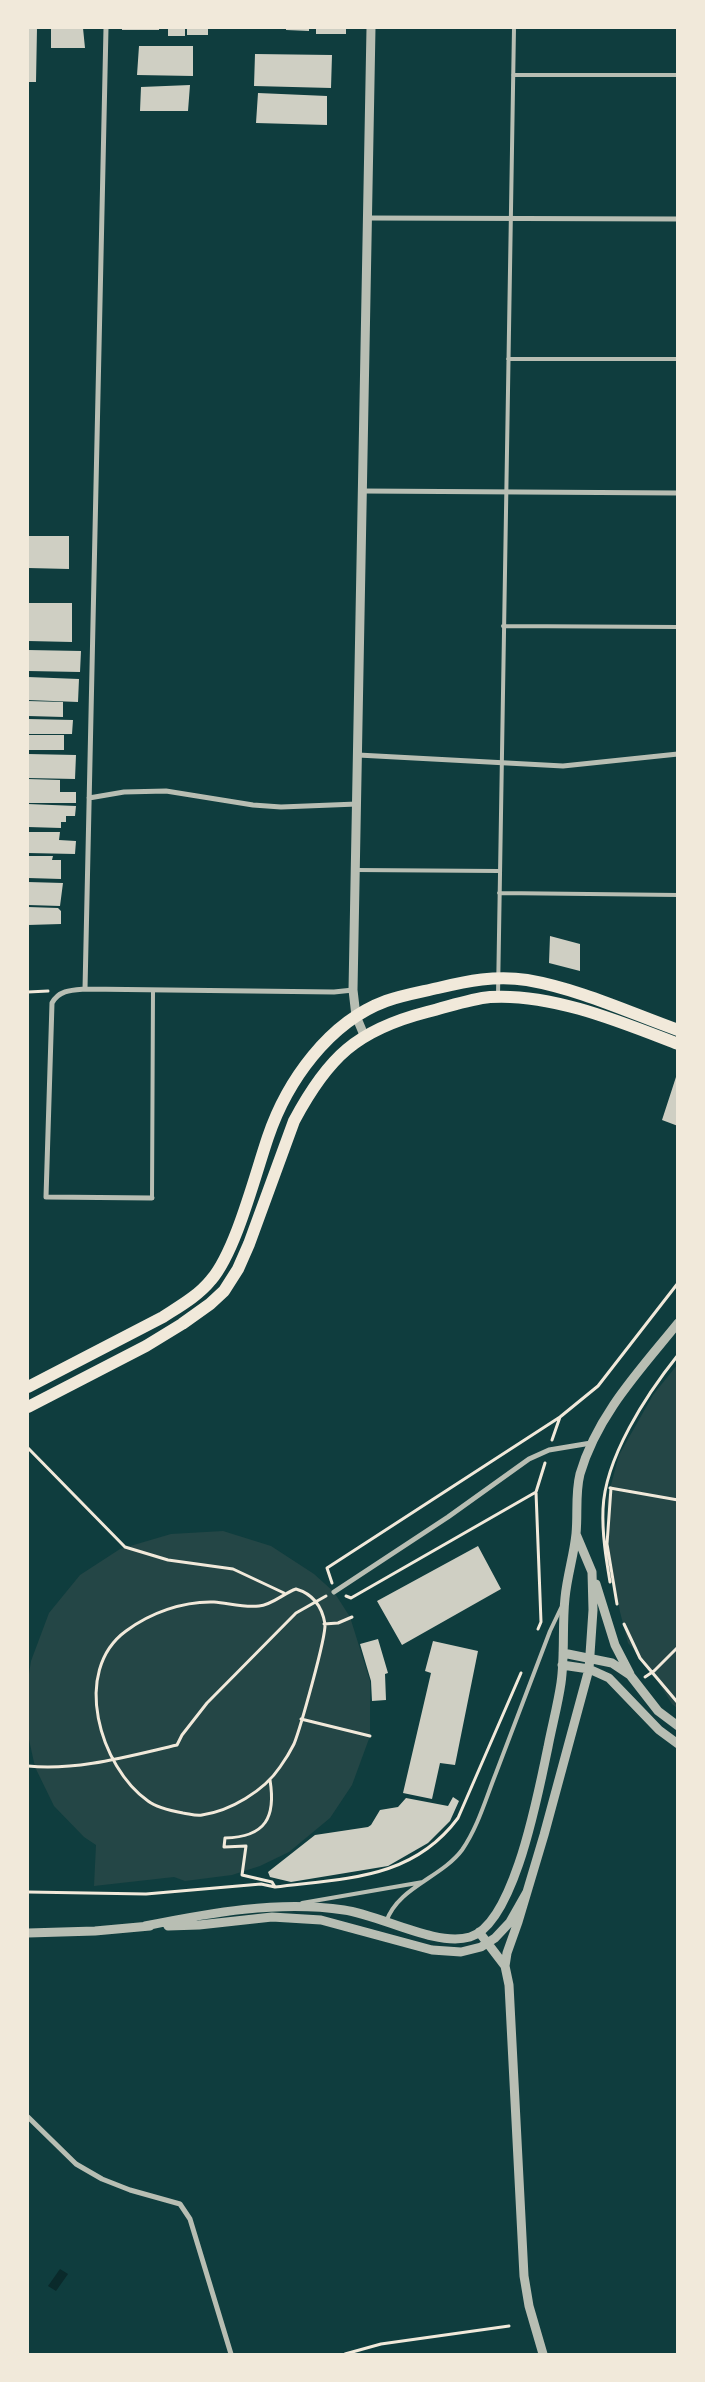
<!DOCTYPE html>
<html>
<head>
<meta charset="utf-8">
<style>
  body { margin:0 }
  #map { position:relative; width:705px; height:2382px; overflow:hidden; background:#0f3d3e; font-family:"Zilla Slab",serif }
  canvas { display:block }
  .frame { position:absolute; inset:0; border:29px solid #f1e9da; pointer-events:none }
</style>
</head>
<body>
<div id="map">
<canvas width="705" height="2382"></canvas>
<div class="frame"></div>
</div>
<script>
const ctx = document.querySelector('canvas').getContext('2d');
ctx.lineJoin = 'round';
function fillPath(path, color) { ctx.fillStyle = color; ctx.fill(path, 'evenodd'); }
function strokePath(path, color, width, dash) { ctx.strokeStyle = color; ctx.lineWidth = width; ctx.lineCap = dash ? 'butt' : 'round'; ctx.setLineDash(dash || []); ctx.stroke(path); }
const green = new Path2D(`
  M 677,1365 L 677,1708 L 672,1704 L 645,1661 L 628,1643 L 620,1612 L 609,1548 L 607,1500 L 619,1455 L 653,1395 Z
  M 223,1531 L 271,1546 L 314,1574 L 334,1592 L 350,1617 L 370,1681 L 370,1736 L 352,1785 L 330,1818 L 289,1852 L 260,1866 L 232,1875 L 185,1881 L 174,1877 L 94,1886 L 96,1845 L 84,1837 L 54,1806 L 35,1767 L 28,1735 L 28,1680 L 31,1661 L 49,1613 L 80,1575 L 120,1549 L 171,1534 Z`);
const water = new Path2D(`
  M 60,2269 L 68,2274 L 56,2291 L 48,2286 Z`);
const building = new Path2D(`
  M 28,28 L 37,28 L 36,82 L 28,82 Z
  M 51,28 L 83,28 L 85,48 L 51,48 Z
  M 122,28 L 159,28 L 159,30 L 122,30 Z
  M 168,28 L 185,28 L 185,36 L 168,36 Z
  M 187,28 L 208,28 L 208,35 L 187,35 Z
  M 286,28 L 309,28 L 309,31 L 286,30 Z
  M 316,28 L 346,28 L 346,34 L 316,34 Z
  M 139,46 L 193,46 L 193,76 L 137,75 Z
  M 255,54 L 332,55 L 331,88 L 254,86 Z
  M 190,85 L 188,111 L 140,111 L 141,87 Z
  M 258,93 L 327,96 L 327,125 L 256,123 Z
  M 28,536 L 69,536 L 69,569 L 28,568 Z
  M 28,603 L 72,603 L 72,642 L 28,641 Z
  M 28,650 L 81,651 L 80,672 L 28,671 Z
  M 28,677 L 79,679 L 78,702 L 28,700 Z
  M 28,701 L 63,702 L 63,717 L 28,716 Z
  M 28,719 L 73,720 L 72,734 L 28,734 Z
  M 28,735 L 64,735 L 64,750 L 28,750 Z
  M 28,754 L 76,755 L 75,779 L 28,778 Z
  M 28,779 L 60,780 L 60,792 L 76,792 L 76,803 L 28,803 Z
  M 28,804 L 76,806 L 75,816 L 66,816 L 66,822 L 61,822 L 61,828 L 28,827 Z
  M 28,832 L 60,832 L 59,840 L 76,841 L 75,854 L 28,853 Z
  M 28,856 L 53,856 L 52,860 L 61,860 L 61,879 L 28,878 Z
  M 28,882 L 63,883 L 60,906 L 28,905 Z
  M 28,907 L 58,908 L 61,911 L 61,924 L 28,925 Z
  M 550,936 L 580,944 L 580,971 L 549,963 Z
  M 676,1077 L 678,1078 L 678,1126 L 662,1120 Z
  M 478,1546 L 501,1589 L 402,1645 L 377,1601 Z
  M 378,1639 L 388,1673 L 385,1674 L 386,1700 L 372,1701 L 371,1681 L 360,1644 Z
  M 433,1641 L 478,1651 L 455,1765 L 440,1763 L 432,1799 L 403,1793 L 431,1673 L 425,1671 Z
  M 453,1797 L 459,1801 L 450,1821 L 428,1843 L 388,1866 L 291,1882 L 270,1877 L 268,1872 L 315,1835 L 368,1827 L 371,1825 L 380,1810 L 398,1807 L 406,1798 L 448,1806 Z`);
const path = new Path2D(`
  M 28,992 L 48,991
  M 552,1440 L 560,1417
  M 28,1448 L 125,1547 L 168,1560 L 233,1569 L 284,1593
  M 610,1488 L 678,1500
  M 611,1488 L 607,1544 L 617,1604
  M 610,1582 C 606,1558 602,1534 603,1509 C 605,1458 646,1395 678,1355
  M 332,1583 L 327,1568 L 560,1417 L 598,1386 L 678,1283
  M 296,1589 C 313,1594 322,1606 325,1624 C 326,1638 300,1729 294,1744 C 290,1752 285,1760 280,1767 C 264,1791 230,1811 202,1815 C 196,1816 190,1814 183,1813 C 172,1811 157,1808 148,1801 C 100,1767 71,1671 126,1631 C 150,1613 183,1601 214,1602 C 228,1603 244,1608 259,1606 C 272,1605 284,1593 296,1589 Z
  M 346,1596 L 351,1598 L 536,1492
  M 324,1624 L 338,1623 L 352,1617
  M 624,1624 L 640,1658 L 678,1703
  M 538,1629 L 541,1622 L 536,1492 L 545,1463
  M 645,1677 L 654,1671 L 678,1647
  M 301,1719 L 370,1736
  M 28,1766 C 77,1771 129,1756 177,1745 L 182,1735 L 207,1703 L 296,1613 L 326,1596
  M 270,1780 C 276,1817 266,1837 225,1838 L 224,1847 L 246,1846 L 242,1875 L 272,1882 L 275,1887
  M 28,1892 L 146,1894 L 261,1884 L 275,1887 C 345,1878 412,1880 458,1818 L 521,1673
  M 345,2354 L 381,2344 L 509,2326`);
const service = new Path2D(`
  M 513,75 L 678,75
  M 508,359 L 678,359
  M 503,626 L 678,627
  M 356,870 L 499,871
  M 499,893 L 678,895
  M 498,995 L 514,28
  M 152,1198 L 153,991
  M 302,1903 L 423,1882
  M 386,1922 C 398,1887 441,1878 462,1850 C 478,1827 486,1798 496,1773 C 514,1726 532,1678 550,1631 L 561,1608`);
const minor = new Path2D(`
  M 368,218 L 678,219
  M 363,491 L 678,493
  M 358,755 L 563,766 L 678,754
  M 89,798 L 124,792 L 166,791 L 253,805 L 281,807 L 357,804
  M 85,989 L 106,28
  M 152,1198 L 46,1197 L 52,1003 C 59,990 72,990 85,989 L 334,992 L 353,990
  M 334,1592 L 448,1517 L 529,1459 L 549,1450 L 591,1443
  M 28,2117 L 76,2164 L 102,2179 L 130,2190 L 180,2204 L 190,2219 L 231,2354`);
const tertiary = new Path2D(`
  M 364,1035 L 356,1016 L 353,990 L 371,28
  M 596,1584 L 615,1645 L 630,1674
  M 563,1653 L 612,1663 L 630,1675 L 658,1711 L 678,1726
  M 562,1665 L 589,1669 L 609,1678 L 659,1730 L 678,1744
  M 145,1926 C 209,1913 279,1900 344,1910 C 381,1915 435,1947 470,1937 C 515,1924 539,1788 548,1747 C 552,1726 558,1704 561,1683 C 565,1655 562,1626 565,1598 C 567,1576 574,1555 576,1534 C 578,1513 575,1494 580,1474 C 597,1415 640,1370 678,1323
  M 168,1926 L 199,1925 L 272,1917 L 321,1920 L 432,1950 L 461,1952 L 481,1947 L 495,1938 L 510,1922 L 527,1892
  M 479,1932 L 505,1966 L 509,1985 L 524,2276 L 529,2306 L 543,2354
  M 28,1933 L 95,1931 L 150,1926
  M 505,1966 L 507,1953 L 518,1922 L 544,1835 L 589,1669 L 593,1610 L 592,1572 L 576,1534`);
const primary = new Path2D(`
  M 28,1387 L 163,1317 C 180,1306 198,1296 211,1280 C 236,1251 255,1175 268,1137 C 287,1081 329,1022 386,1001 C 403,995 421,992 438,988 C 467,981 496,975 527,980 C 579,989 628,1012 678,1030
  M 28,1407 L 146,1346 L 182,1324 L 210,1304 L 224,1291 L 238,1269 L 249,1244 L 294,1121 C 328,1057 357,1030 427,1012 C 448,1007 469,999 490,997 C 552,993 621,1022 678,1044`);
fillPath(green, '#244646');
fillPath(water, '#0a2a2b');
fillPath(building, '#cfcfc3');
strokePath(path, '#f1e9da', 3);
strokePath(service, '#b8beb3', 4);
strokePath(minor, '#b8beb3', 5);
strokePath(tertiary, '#b8beb3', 9);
strokePath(primary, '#f1e9da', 12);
</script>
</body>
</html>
